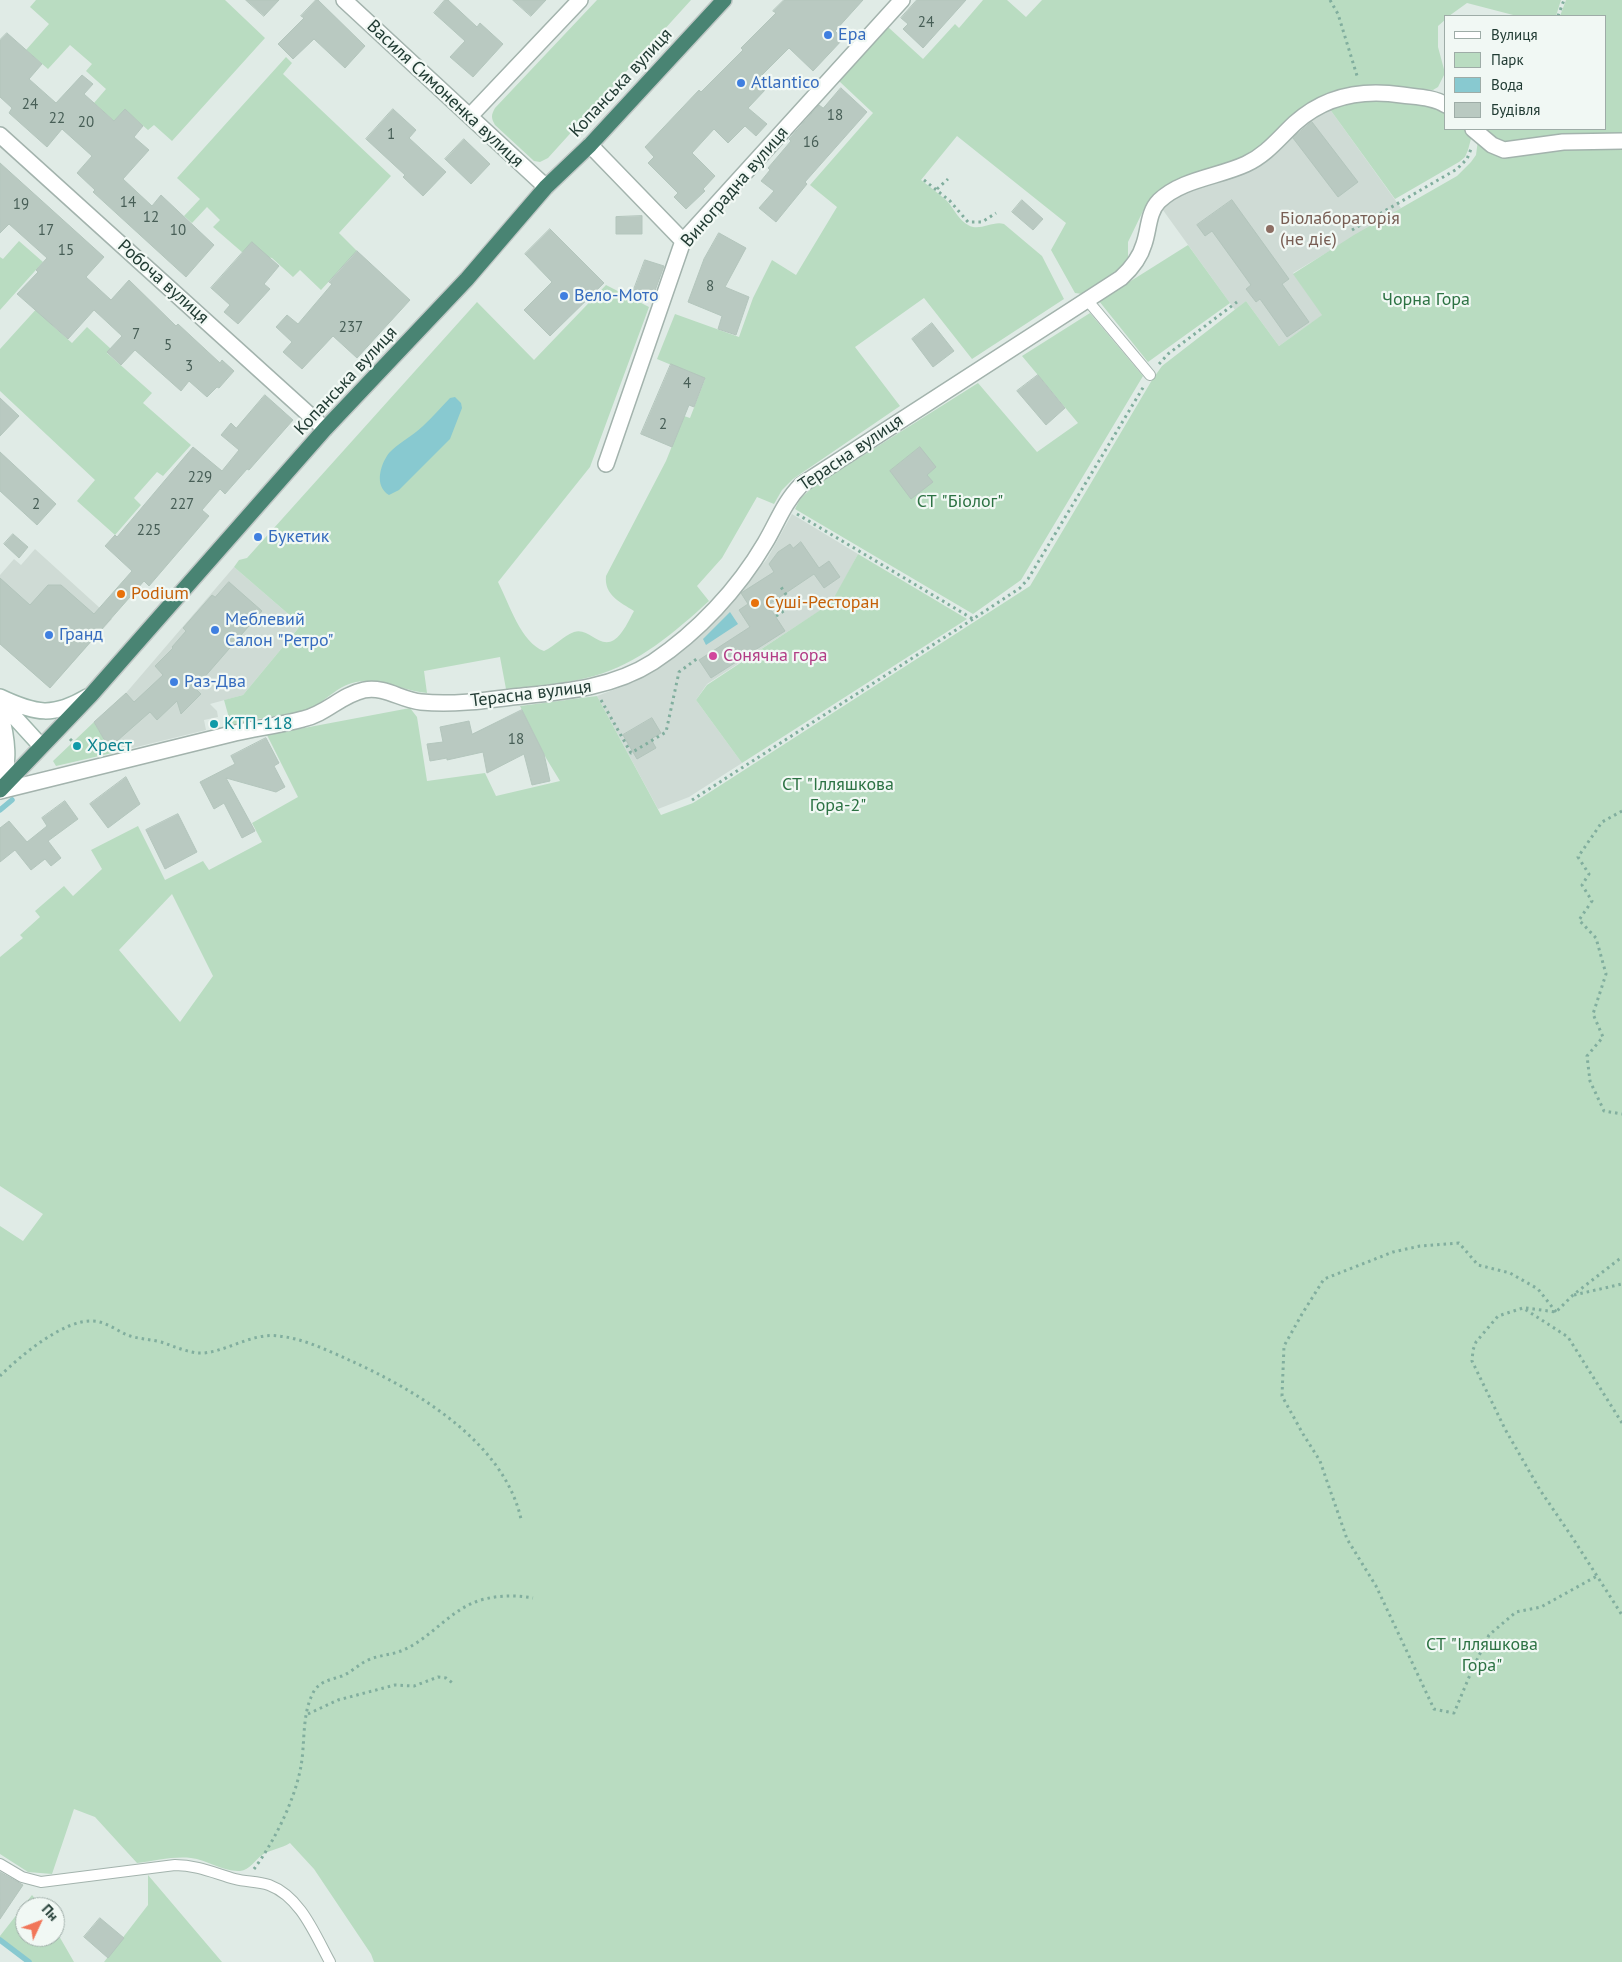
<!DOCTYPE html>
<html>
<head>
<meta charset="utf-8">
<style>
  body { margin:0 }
  #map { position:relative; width:1622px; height:1962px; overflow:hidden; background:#e0ebe6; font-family:"PT Sans",sans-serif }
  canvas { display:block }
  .legend { position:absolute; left:1444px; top:15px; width:162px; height:115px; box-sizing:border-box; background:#f1f8f4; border:1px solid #9eaca7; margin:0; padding:6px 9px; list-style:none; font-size:15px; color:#213b33 }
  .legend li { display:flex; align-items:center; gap:10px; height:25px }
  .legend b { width:25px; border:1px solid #9eaca7 }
  .north { position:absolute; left:15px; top:1897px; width:50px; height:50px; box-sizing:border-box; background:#f1f8f4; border:1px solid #9eaca7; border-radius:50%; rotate:47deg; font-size:14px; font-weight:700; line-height:20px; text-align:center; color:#213b33 }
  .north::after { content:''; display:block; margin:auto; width:18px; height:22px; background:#f17659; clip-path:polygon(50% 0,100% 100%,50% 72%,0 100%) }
</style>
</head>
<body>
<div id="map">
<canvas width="1622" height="1962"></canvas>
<ul class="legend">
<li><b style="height:6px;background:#fff"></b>Вулиця</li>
<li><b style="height:14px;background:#b9dcc1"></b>Парк</li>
<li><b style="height:14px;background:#88c9d0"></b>Вода</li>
<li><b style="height:14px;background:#b9c9c1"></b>Будівля</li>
</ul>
<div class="north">Пн</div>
</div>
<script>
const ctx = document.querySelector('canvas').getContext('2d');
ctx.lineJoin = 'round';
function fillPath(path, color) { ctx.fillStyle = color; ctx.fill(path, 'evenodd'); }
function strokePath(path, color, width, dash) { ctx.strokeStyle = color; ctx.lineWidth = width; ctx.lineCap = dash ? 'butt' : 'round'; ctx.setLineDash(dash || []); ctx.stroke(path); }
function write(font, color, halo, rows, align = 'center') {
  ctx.font = font + ' "PT Sans",sans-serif'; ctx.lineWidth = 4.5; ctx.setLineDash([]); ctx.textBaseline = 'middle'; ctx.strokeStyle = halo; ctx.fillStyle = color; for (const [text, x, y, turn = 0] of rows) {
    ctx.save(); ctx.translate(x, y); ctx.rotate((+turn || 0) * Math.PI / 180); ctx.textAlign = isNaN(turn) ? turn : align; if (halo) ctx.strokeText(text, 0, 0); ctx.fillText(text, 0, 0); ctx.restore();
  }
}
const built = new Path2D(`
  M 1329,108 L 1401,208 L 1293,273 L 1323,315 L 1279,346 L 1246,301 L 1235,310 L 1160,206 L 1296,131 L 1312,118 Z
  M 792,514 L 858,554 L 832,603 L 707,684 L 696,700 L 742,763 L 689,797 L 658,809 L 597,696 L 634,682 L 651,672 L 700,635 L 720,615 L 767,559 Z
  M 35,549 L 112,619 L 50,688 L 0,644 L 0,575 L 14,559 L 21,565 Z
  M 234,567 L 301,625 L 243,695 L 210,704 L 217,711 L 218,717 L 204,720 L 206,730 L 112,753 L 94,722 L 126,693 Z`);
const green = new Path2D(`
  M 36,0 L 225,0 L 265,38 L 172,141 L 154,125 L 148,130 L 125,110 L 114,121 L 94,103 L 106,89 L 86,71 L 92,64 L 70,45 L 48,69 L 26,50 L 49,24 L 30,7 Z
  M 597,0 L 691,0 L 548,158 L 540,162 L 534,161 L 495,125 C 491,118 491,115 495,108 Z
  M 983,0 L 1007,0 L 1026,17 L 1042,0 L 1561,0 L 1556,16 L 1517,16 L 1467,3 L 1449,16 L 1446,16 L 1446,19 L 1438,26 L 1438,47 L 1445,73 L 1438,87 L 1433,90 L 1368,85 L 1332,91 L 1315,100 L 1298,112 L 1260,147 L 1244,157 L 1171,183 L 1151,199 L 1143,211 L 1128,242 L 1128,260 L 1122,269 L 1082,294 L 1075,293 L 1051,250 L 1066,223 L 957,136 L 921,180 C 930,187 938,193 946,200 C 955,209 959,223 973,227 C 983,229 994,221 1004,224 L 1042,256 L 1064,299 L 972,359 L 924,298 L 855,347 L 900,406 L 793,479 L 782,490 L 774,504 L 757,497 L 722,558 L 697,586 L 709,601 C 675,632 638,664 594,676 C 565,684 535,686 506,689 L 500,657 L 424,671 L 427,693 C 404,691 380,677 356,682 C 335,686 322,706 303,712 C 292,716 279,716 268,717 C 256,719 243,722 231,725 L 224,700 L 243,695 L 301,625 L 234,567 L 239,560 L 247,558 L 477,302 L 534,360 L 606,285 L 649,307 L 590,467 L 498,582 C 509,603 521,643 544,651 C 555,646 563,636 574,632 C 589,627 599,649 614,640 C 623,634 629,620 634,611 C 620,602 604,595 606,576 L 666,461 L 684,416 L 690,418 L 705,379 L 657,359 L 675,314 L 739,337 L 753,298 L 772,260 L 796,275 L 837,207 L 810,185 L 873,113 L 839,81 L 888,27 L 923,59 L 955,24 L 959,28 Z
  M 1566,0 L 1622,0 L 1622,137 L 1503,144 L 1484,129 L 1606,129 L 1606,16 L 1560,16 Z
  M 286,57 L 292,63 L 283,74 L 391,176 L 339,233 L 357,251 L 321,290 L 300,270 L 293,277 L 272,258 L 243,253 L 213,227 L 220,220 L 207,207 L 192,223 L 184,216 L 200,199 L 177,178 Z
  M 1374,99 L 1431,104 L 1446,111 L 1446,129 L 1466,129 L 1472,135 L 1468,150 L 1465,157 L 1459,162 L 1395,199 L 1329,108 L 1340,104 Z
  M 1478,140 L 1495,150 L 1622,145 L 1622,1962 L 374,1962 L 371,1954 L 314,1869 L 290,1843 C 281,1849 271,1849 262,1855 C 255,1860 250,1870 240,1871 C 224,1872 207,1860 191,1858 C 173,1856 155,1861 137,1863 L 95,1817 L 74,1809 L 52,1874 L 28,1872 L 0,1854 L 0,1226 L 23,1241 L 43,1214 L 0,1186 L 0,957 L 23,938 L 20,935 L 40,917 L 35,911 L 64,886 L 73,896 L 102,869 L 91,850 L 138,826 L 165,880 L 203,861 L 209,870 L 262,842 L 252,823 L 298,797 L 267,735 L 410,708 L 417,717 L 427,781 L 485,773 L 496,796 L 560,781 L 546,758 L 520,706 L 597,696 L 661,815 L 693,803 L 1030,586 L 1152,380 L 1162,366 L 1246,301 L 1279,346 L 1322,315 L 1293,274 L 1354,235 L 1457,176 L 1471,162 L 1476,155 ZM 172,894 L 213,976 L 180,1022 L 119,950 Z
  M 19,241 L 43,262 L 0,310 L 0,257 L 3,259 Z
  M 1188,245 L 1230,303 L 1148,362 L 1099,301 Z
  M 49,295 L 53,326 L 72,343 L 87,327 L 111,349 L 107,353 L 152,393 L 143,403 L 191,445 L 163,476 L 157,472 L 134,498 L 141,505 L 115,535 L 77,501 L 95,480 L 0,391 L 0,349 Z
  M 1090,313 L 1143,376 L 1021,580 L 973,614 L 795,509 L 800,499 L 813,487 L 978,383 L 1037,452 L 1078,423 L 1022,356 Z
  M 858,554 L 967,619 L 742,763 L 696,700 L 707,685 L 831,603 Z
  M 94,722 L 112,753 L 56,766 L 53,761 Z
  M 148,1875 L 222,1962 L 104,1962 L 148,1905 Z
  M 32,1895 L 42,1907 L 25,1907 L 25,1937 L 55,1937 L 55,1929 L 74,1962 L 25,1962 L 0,1942 L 0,1936 Z`);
const water = new Path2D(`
  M 455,397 L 461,403 L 462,408 L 450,439 L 399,490 L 389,495 C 374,486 380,465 389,453 C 398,443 413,436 423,426 C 433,417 441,407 450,398 Z
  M 730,612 L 738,624 L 706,645 L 703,639 Z`);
const stream = new Path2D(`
  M 0,810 L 12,800
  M 0,1940 L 29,1962`);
const building = new Path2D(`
  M 246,0 L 279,0 L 264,16 Z
  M 316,0 L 318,0 L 365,46 L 345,68 L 314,39 L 293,59 L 278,44 L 304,18 L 301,16 Z
  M 445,0 L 448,0 L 477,27 L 480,23 L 503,44 L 473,77 L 450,57 L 465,41 L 434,13 Z
  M 513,0 L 546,0 L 531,16 Z
  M 784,0 L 863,0 L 835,31 L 843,39 L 813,71 L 789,48 L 757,80 L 766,89 L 748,108 L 767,124 L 756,136 L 745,126 L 728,143 L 714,129 L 692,153 L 715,176 L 703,189 L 705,191 L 686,209 L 674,197 L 678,193 L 648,163 L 654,157 L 645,147 L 699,90 L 701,92 L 743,50 L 741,48 L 776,13 L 773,11 Z
  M 917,0 L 966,0 L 923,48 L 903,29 L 908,24 L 901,18 Z
  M 7,33 L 42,64 L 29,79 L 56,103 L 82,75 L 93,84 L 84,94 L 114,121 L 125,109 L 143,126 L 134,137 L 149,150 L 123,179 L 152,206 L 161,195 L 214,245 L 186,277 L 93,192 L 95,190 L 77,173 L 92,156 L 62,129 L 47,147 L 9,113 L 12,108 L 0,97 L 0,40 Z
  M 841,88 L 867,112 L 805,182 L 807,184 L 776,222 L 759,208 L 774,191 L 761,181 L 770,170 L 768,168 L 791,141 L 789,139 L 819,105 L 823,108 Z
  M 393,109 L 416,130 L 409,138 L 446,172 L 423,196 L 403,177 L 405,175 L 366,139 Z
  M 1312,122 L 1358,182 L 1338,197 L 1293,138 Z
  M 464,139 L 490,164 L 471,184 L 445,159 Z
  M 0,163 L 104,257 L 86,277 L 111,300 L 129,280 L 176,326 L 178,324 L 220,363 L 222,360 L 234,371 L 219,388 L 217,387 L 207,397 L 189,381 L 181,391 L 135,350 L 121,365 L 107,352 L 122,336 L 94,310 L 68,339 L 17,294 L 38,272 L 36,270 L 47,258 L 9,224 L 0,233 Z
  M 1022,200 L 1043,219 L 1033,230 L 1012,212 Z
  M 1232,200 L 1289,279 L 1282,284 L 1309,322 L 1287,337 L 1260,299 L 1256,302 L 1246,289 L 1251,285 L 1212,231 L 1205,236 L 1197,225 Z
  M 642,216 L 642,234 L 616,234 L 616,217 Z
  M 550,229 L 604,283 L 550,336 L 524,310 L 552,282 L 525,254 Z
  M 719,233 L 746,248 L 725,287 L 749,297 L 736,335 L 718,329 L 722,316 L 688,302 L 704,259 Z
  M 252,242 L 279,266 L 264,284 L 270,289 L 238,324 L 224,312 L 230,305 L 211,288 Z
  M 357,251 L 410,300 L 357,358 L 333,336 L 302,369 L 283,352 L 292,342 L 276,327 L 287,315 L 298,324 L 332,284 L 329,282 Z
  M 645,260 L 664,266 L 652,299 L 633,292 Z
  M 932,323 L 954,351 L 933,367 L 912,339 Z
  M 671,364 L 705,378 L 694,407 L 689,405 L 672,447 L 641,434 Z
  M 1038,375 L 1065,408 L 1046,425 L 1017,391 Z
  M 265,395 L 293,420 L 249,470 L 247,469 L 225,494 L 220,489 L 202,510 L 209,516 L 149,586 L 144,581 L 50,688 L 0,644 L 0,578 L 30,605 L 48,585 L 61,585 L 94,614 L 132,571 L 105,546 L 115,535 L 117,537 L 193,447 L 222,471 L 239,450 L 221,435 L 231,423 L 236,428 Z
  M 0,398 L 19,416 L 0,436 Z
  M 920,447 L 936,467 L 927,475 L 933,482 L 911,499 L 890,471 Z
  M 0,452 L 56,504 L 37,525 L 0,491 Z
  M 13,534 L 28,547 L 19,558 L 4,544 Z
  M 801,542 L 819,568 L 829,561 L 840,577 L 824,588 L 814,574 L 768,605 L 785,631 L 711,678 L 699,660 L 750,627 L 739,610 L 748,604 L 741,593 L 774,572 L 769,564 L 778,552 L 790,544 L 793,548 Z
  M 229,582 L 262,611 L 195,688 L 201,694 L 181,714 L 177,701 L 157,720 L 150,712 L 109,748 L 94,722 L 126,693 L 134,702 L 163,675 L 155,666 L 173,648 L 172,647 L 186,631 L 183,628 L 212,595 L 215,597 Z
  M 522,710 L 544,754 L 550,781 L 532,785 L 524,754 L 487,773 L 483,752 L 447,760 L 447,758 L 430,761 L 427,744 L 443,742 L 440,727 L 469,721 L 472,734 Z
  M 652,718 L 661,733 L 651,739 L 656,748 L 637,759 L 623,735 Z
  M 266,738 L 279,763 L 274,766 L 285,787 L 276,792 L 226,778 L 255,831 L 242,838 L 224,803 L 214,809 L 200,782 L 235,764 L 231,756 Z
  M 126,777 L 140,804 L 108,828 L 90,804 Z
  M 65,801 L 78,819 L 48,841 L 61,858 L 51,866 L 45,859 L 31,870 L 15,850 L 0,862 L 0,828 L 9,821 L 27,842 L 47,826 L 42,818 Z
  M 178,814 L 197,852 L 165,869 L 146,830 Z
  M 0,1872 L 23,1885 L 0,1919 Z
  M 100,1918 L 124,1938 L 108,1958 L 84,1937 Z`);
const path = new Path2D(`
  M 1330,0 L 1338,14 L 1358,79
  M 1558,16 L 1564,0
  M 924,180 L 950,201 L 968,222 L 982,222 L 996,213
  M 937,189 L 948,179
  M 1352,230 L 1457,169 L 1467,159 L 1471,149
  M 1159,364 L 1168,354 L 1237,302
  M 797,514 L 973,619 L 1020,588 L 1028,579 L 1144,386
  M 776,616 L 793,605 L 781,587
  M 601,700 L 631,753 L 666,732 L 679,672 L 698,658
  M 70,739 L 77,746
  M 692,800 L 973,619
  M 1622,811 L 1602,822 L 1578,857 L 1589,874 L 1582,885 L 1592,901 L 1579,920 L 1596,938 L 1606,974 L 1593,1014 L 1603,1037 L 1587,1056 L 1590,1081 L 1604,1111 L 1622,1114
  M 1574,1295 L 1622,1284
  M 1526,1308 L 1556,1312 L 1573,1295 L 1622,1257
  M 1556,1312 L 1538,1289 L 1510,1273 L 1478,1265 L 1459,1243 L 1420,1246 L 1393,1252 L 1324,1279 L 1302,1314 L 1284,1346 L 1282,1396 L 1303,1434 L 1320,1461 L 1347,1539 L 1376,1586 L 1434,1709 L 1454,1713 L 1472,1670 L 1489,1635 L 1516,1612 L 1541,1607 L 1597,1576
  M 0,1376 C 20,1356 63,1320 92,1321 C 105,1321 116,1330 127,1335 C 138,1339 149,1339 161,1342 C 173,1346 184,1351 197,1353 C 222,1355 251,1332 278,1336 C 302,1338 327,1350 349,1360 C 416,1390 504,1442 521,1519
  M 1622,1423 L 1568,1337 L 1523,1308 L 1498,1316 L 1476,1342 L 1473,1350 L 1472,1361 L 1505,1429 L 1540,1490 L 1572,1537 L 1622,1615
  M 308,1714 L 338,1700 L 395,1685 L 414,1686 L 438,1677 L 446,1678 L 454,1684
  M 254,1869 C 274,1842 295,1800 301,1766 C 305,1744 302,1716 312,1695 C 318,1681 330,1680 342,1676 C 352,1672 359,1664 368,1660 C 379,1655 391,1655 401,1651 C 431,1639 450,1609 481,1600 C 499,1595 515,1595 533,1598`);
const service = new Path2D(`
  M 1088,301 L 1150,375
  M 0,1864 L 22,1877 L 41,1882 L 175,1865 C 197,1865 214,1873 235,1879 C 246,1882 258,1881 269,1885 C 301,1897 315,1935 330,1962`);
const minor = new Path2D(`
  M 344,0 L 546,187
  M 470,116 L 580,0
  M 1473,129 L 1492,145 L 1504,150 L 1563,142 L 1622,141
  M 0,135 L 325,429
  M 590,145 L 683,241
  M 606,464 L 683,241 L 902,0
  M 0,791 C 78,772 157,752 235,733 C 258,728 280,725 303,719 C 326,714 341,695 364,690 C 385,686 401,700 421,702 C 452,705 482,701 512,697 C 560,692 611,689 653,662 C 698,632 738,589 765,543 C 777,523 784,502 801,485 L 1121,278 C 1132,268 1140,258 1144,244 C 1149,230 1148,212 1159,201 C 1182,179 1218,177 1246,164 C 1266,155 1279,138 1295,123 C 1325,96 1363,89 1402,95 C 1416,97 1433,97 1446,105`);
const secondary = new Path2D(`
  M 0,697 C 36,714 53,717 87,697
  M 0,701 L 41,746
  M 0,712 C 7,737 11,764 0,789`);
const trunk = new Path2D(`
  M 0,790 L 91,695 L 325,429 L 467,279 L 546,187 L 590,145 L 724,0`);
const markers = [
  [828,35,5,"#3f7fe0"],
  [741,83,5,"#3f7fe0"],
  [1270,229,5,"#8d6e63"],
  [564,296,5,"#3f7fe0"],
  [258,537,5,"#3f7fe0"],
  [121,594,5,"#e8710a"],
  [755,603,5,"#e8710a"],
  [215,630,5,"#3f7fe0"],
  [49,635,5,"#3f7fe0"],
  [713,656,5,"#d1479c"],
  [174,682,5,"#3f7fe0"],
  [214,724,5,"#0f9aa8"],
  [77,746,5,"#0f9aa8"]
];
const numberNames = [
  ["24",926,23],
  ["24",30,105],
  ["18",835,116],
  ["22",57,119],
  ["20",86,123],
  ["1",391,135],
  ["16",811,143],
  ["14",128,203],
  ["19",21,205],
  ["12",151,218],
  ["17",46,231],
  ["10",178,231],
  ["15",66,251],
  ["8",710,287],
  ["237",351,328],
  ["7",136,335],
  ["5",168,346],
  ["3",189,367],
  ["4",687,384],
  ["2",663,425],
  ["229",200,478],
  ["2",36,505],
  ["227",182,505],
  ["225",149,531],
  ["18",516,740]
];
const shopNames = [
  ["Ера",838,35],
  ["Atlantico",751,83],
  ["Вело-Мото",574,296],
  ["Букетик",268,537],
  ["Меблевий",225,620],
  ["Салон \"Ретро\"",225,641],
  ["Гранд",59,635],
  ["Раз-Два",184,682]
];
const streetNames = [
  ["Копанська вулиця",621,83,-47],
  ["Василя Симоненка вулиця",445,94,43],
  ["Виноградна вулиця",735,187,-49],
  ["Робоча вулиця",163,282,42],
  ["Копанська вулиця",346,381,-47],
  ["Терасна вулиця",851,453,-34],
  ["Терасна вулиця",531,694,-7]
];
const educationNames = [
  ["Біолабораторія",1280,219],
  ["(не діє)",1280,240]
];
const parkNames = [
  ["Чорна Гора",1426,300],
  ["СТ \"Біолог\"",960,502],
  ["СТ \"Ілляшкова",838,785],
  ["Гора-2\"",838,806],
  ["СТ \"Ілляшкова",1482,1645],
  ["Гора\"",1482,1666]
];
const foodNames = [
  ["Podium",131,594],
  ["Суші-Ресторан",765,603]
];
const hotelNames = [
  ["Сонячна гора",723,656]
];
const cultureNames = [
  ["КТП-118",224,724],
  ["Хрест",87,746]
];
fillPath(built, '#cfdbd5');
fillPath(green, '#b9dcc1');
fillPath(water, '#88c9d0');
strokePath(stream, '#88c9d0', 5.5);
fillPath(building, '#b9c9c1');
strokePath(building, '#b3c5bc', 1);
strokePath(service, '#a3b3ad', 12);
strokePath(minor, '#a3b3ad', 18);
strokePath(secondary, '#9fb7ad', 18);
strokePath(trunk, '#c1c8c6', 18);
strokePath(path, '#81ae9e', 3, [2.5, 4]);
strokePath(service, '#fff', 10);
strokePath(minor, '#fff', 15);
strokePath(secondary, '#fff', 15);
strokePath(trunk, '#498473', 15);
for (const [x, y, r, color] of markers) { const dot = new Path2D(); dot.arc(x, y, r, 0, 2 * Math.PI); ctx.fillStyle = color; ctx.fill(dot); strokePath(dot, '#f1f8f4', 2); }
write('15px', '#475e56', null, numberNames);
write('18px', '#366cbe', '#f1f8f4', shopNames, 'left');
write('18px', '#213b33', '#f1f8f4', streetNames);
write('18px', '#785e54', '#f1f8f4', educationNames, 'left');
write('18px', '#2c7243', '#f1f8f4', parkNames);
write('18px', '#c56008', '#f1f8f4', foodNames, 'left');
write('18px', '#b23c85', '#f1f8f4', hotelNames, 'left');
write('18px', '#0d838f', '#f1f8f4', cultureNames, 'left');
</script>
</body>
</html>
